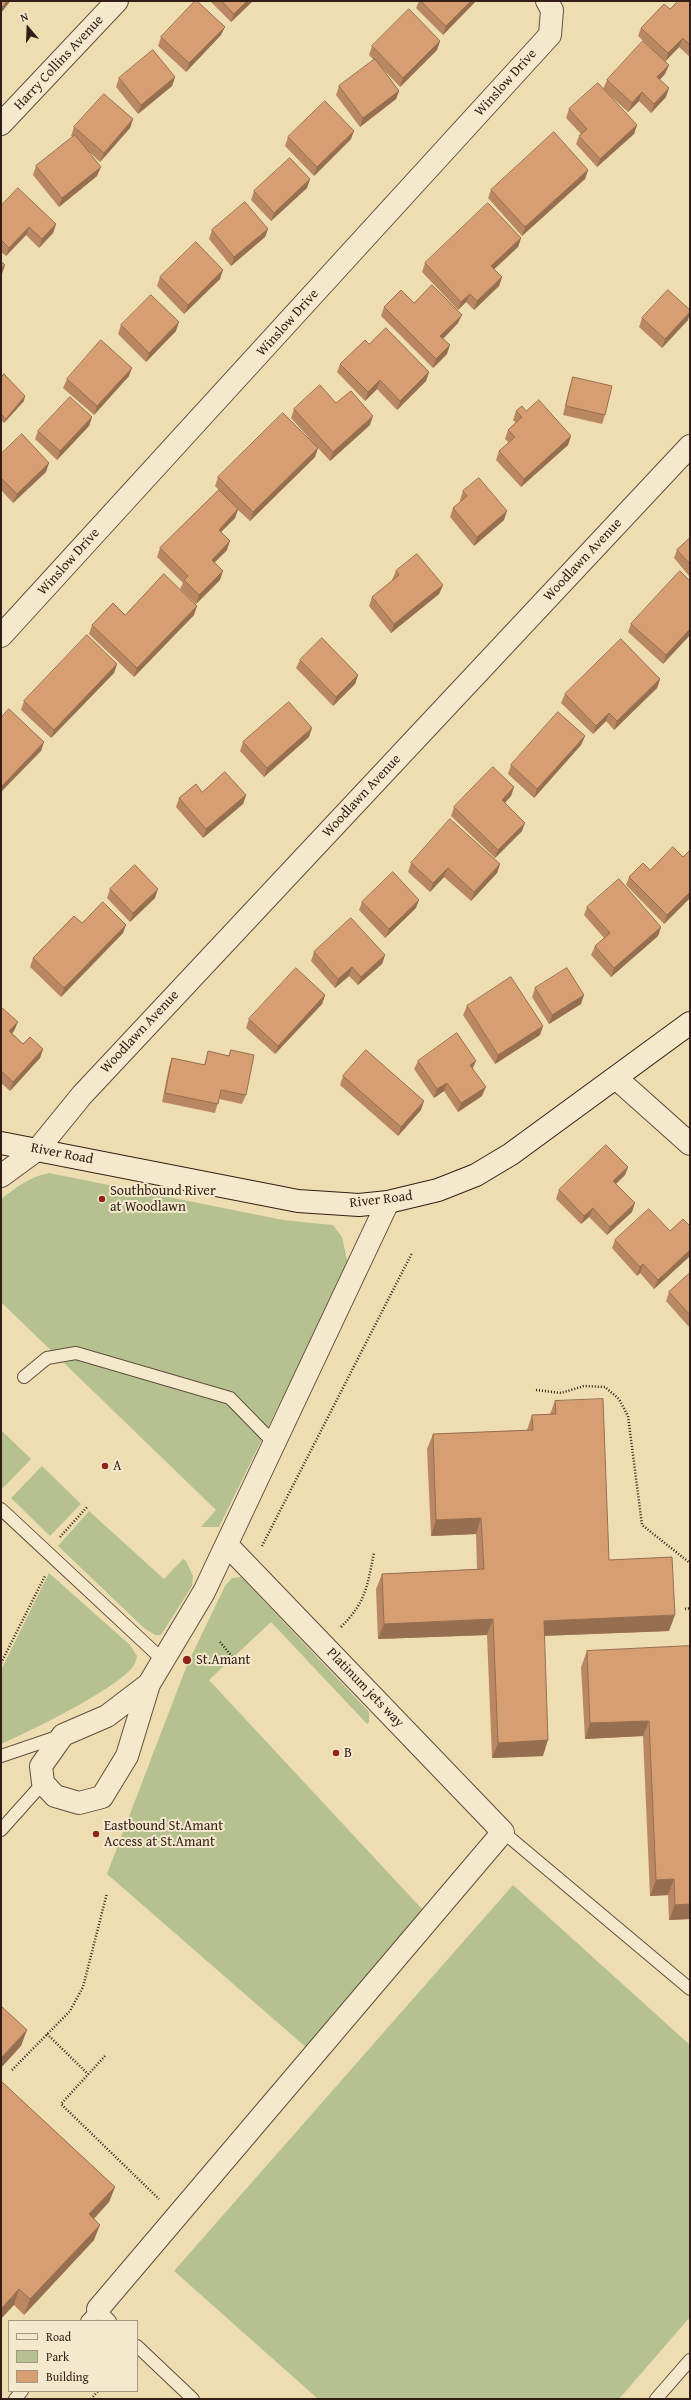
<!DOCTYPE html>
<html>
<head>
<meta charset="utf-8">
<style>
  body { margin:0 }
  #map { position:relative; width:691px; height:2400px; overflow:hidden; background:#efddb2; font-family:"Gentium Book Plus",serif }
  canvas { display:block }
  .frame { position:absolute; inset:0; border:2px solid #321e16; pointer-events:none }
  .legend { position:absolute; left:8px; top:2320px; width:130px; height:72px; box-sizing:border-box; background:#f5e9cd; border:1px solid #a79884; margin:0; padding:5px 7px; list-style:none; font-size:12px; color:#321e16 }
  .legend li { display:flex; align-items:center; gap:8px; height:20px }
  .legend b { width:20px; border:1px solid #a79884 }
  .north { position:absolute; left:8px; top:8px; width:40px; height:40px; -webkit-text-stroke:3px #f5e9cd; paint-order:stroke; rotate:341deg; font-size:11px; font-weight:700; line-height:16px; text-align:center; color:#321e16 }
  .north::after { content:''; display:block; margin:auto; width:14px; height:18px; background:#321e16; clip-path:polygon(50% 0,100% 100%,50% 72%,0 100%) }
</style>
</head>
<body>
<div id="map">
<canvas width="691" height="2400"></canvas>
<div class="frame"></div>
<ul class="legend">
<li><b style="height:5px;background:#f5e9cd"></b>Road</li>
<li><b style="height:11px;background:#b5c28f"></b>Park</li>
<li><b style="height:11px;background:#d79e72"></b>Building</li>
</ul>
<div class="north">N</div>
</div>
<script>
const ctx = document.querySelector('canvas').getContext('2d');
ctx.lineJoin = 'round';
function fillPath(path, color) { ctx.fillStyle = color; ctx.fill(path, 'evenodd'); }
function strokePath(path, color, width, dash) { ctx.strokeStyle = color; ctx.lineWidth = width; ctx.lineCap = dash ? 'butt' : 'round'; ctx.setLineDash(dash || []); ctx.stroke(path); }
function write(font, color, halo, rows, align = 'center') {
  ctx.font = font + ' "Gentium Book Plus",serif'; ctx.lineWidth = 4; ctx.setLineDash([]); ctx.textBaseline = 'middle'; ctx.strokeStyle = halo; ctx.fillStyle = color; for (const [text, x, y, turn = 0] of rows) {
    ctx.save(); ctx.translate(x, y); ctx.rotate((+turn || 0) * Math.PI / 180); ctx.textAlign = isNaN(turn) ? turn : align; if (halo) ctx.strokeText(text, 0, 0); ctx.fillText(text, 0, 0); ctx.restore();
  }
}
const green = new Path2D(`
  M 49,1173 L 283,1220 L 333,1225 L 342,1237 L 348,1264 L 219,1527 L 201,1527 L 216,1510 L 3,1304 L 1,1306 L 1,1199 C 17,1187 29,1177 49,1173 Z
  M 1,1430 L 31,1459 L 3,1488 L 1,1486 Z
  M 42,1466 L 81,1504 L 50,1536 L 11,1498 Z
  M 89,1511 L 164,1579 L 183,1559 L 186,1561 L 193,1576 L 192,1586 L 161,1635 L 155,1635 L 144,1628 L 58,1546 Z
  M 49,1573 L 130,1645 L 137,1656 C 136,1659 136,1663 134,1665 C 121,1687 27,1733 1,1744 L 1,1670 Z
  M 241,1577 L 369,1712 L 369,1722 L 367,1724 L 271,1622 L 209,1680 L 422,1909 L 308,2049 L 107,1874 L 187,1665 L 225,1586 L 232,1578 Z
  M 513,1885 L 690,2045 L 690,2317 L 619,2399 L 318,2399 L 174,2271 Z`);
const path = new Path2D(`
  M 536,1390 L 561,1393 L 584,1386 L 605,1387 L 619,1399 L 628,1416 L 642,1525 L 690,1563
  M 60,1537 L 88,1506
  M 262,1546 L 412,1253
  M 685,1609 L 690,1608
  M 341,1627 C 366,1602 367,1587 374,1553
  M 220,1642 L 234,1659
  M 1,1663 L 45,1576
  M 47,2034 L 88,2074
  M 105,2056 L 61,2104 L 159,2199
  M 12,2070 L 70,2011 L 83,1987 L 107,1893
  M 91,2399 L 98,2391`);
const lane = new Path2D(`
  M 24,1377 L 47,1358 L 76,1353 L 230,1398 L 275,1444
  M 1,1509 L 164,1661
  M 1,1756 L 60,1736
  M 1,1830 L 43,1783
  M 503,1832 L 690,1989
  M 87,2321 L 98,2309 L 110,2321
  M 137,2346 L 193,2399
  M 15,2399 L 22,2391
  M 656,2399 L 690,2360`);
const street = new Path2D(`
  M 1,124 L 117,1
  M 1,636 L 550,35 L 552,10 L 547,1
  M 616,1078 L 690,1144
  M 1,1176 L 38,1149 L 82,1095 L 690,446
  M 149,1684 L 107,1716 L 63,1735 L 41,1766 L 43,1783 L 55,1796 L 79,1803 L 102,1797 L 127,1756 L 149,1684 L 204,1592 L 388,1202
  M 98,2309 L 503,1832 L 227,1545`);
const secondary = new Path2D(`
  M 1,1143 L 298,1201 L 359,1205 L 388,1202 L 438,1190 L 476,1175 L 511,1154 L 690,1023`);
const wall = new Path2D(`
  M 210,1 L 253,1 L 231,22 Z
  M 419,1 L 476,1 L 443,35 L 416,8 Z
  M 690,1 L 690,57 L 679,47 L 665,61 L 669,65 L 665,74 L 660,79 L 666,97 L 651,113 L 639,101 L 628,112 L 603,89 L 607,80 L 651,48 L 638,36 L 641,28 L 670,9 Z
  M 221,35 L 186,72 L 158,46 L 161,37 Z
  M 440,41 L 437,50 L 400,87 L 381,67 L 399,91 L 396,99 L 360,127 L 336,95 L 339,86 L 374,60 L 369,55 L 372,46 Z
  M 175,77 L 172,86 L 138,114 L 116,87 L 119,78 Z
  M 569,109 L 637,125 L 634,134 L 597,167 L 576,144 L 579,136 L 581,134 L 566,118 Z
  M 133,119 L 130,128 L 100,162 L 86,149 L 97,176 L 59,207 L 33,175 L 36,166 L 73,137 L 71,136 L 74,127 Z
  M 288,137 L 351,139 L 314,176 L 285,146 Z
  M 588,170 L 585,179 L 522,236 L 488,198 L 491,190 Z
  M 310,179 L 307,188 L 271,221 L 251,200 L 254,191 Z
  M 1,206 L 56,224 L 53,233 L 39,248 L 26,235 L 6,256 L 1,252 Z
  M 268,229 L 265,237 L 231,266 L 209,239 L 212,230 Z
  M 521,238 L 518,247 L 494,269 L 502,277 L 499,286 L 474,310 L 466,302 L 458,310 L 422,272 L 425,263 Z
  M 160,277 L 220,279 L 184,314 L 157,286 Z
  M 414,303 L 458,323 L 443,339 L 447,354 L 433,368 L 381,316 L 384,307 Z
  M 642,318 L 688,320 L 662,348 L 639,327 Z
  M 121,325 L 176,331 L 146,362 L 118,334 Z
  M 369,344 L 429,372 L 426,381 L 397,410 L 377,389 L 365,401 L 337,372 L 340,364 Z
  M 129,376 L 94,415 L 63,388 L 67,379 Z
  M 573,377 L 605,415 L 602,424 L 563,415 L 570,386 Z
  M 1,378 L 24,401 L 4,423 L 1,420 Z
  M 336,403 L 370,425 L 330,461 L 318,448 L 315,457 L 250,521 L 238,510 L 235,518 L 221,532 L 227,550 L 214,563 L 220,580 L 196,604 L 180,589 L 183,583 L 157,557 L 160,548 L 219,490 L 215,486 L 218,477 L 317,447 L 291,418 L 294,409 Z
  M 516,411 L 526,411 L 571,436 L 568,445 L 521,487 L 496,460 L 499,451 L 509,443 L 505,439 L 508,430 L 516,423 L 513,420 Z
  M 92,417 L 89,426 L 57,460 L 35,439 L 38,431 Z
  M 1,454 L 46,472 L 13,503 L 1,490 Z
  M 463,491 L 504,520 L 474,546 L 450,517 L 453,508 L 461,502 L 460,500 Z
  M 690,538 L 690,577 L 674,558 L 677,550 Z
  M 396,571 L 443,585 L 439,594 L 391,633 L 369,606 L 372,597 L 393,580 L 392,580 Z
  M 690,581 L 690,635 L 663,664 L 628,632 L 631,624 Z
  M 194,615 L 134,677 L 89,634 L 92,625 Z
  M 300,660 L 358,675 L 355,684 L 333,706 L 296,668 Z
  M 117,664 L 114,673 L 51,738 L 21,710 L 24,701 Z
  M 660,679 L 657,688 L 614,730 L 606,721 L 593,734 L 561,703 L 565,694 Z
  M 585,736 L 581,745 L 534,798 L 508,774 L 511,765 Z
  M 309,737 L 264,777 L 240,751 L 243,742 Z
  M 514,787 L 511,796 L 505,803 L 522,831 L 495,858 L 451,816 L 454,807 Z
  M 202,792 L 246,795 L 243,804 L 203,838 L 176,807 L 179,798 Z
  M 411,863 L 500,864 L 497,873 L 471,901 L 444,877 L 430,892 L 408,872 Z
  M 650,870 L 690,898 L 664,924 L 626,885 L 629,877 Z
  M 110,889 L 155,898 L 130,922 L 107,898 Z
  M 362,902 L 416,908 L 385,938 L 359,910 Z
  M 587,907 L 661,927 L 658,936 L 611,977 L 591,955 L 595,946 L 604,938 L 584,915 Z
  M 82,923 L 123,933 L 61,997 L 30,967 L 33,958 Z
  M 314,952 L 385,955 L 382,964 L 358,985 L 349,976 L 335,988 L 311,961 Z
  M 535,988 L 581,1004 L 549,1024 L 532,997 Z
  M 325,995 L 322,1004 L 275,1054 L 246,1028 L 249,1019 Z
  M 467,1006 L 540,1035 L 495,1064 L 463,1015 Z
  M 1,1007 L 14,1031 L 12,1033 L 23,1044 L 43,1049 L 40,1058 L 10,1091 L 1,1083 Z
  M 231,1050 L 246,1095 L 242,1104 L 219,1099 L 215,1113 L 162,1102 L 169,1067 L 172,1058 L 204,1065 L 208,1051 L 228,1056 Z
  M 418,1061 L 473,1069 L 482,1096 L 458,1112 L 444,1091 L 434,1098 L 414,1069 Z
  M 343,1076 L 421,1110 L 398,1136 L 340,1085 Z
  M 628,1167 L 625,1175 L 616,1184 L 632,1212 L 607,1235 L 589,1217 L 581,1224 L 556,1199 L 559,1190 Z
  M 690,1226 L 690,1256 L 654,1289 L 640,1273 L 637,1276 L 612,1248 L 615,1240 L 670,1231 Z
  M 690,1273 L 690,1328 L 666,1301 L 669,1292 Z
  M 555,1401 L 609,1560 L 669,1631 L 544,1636 L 543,1756 L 492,1758 L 487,1635 L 378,1639 L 376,1589 L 382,1574 L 477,1569 L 476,1534 L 431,1536 L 427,1449 L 433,1434 L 527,1430 L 532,1415 L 550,1414 Z
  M 690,1646 L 690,1919 L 669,1920 L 668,1895 L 650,1896 L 643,1736 L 585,1739 L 581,1667 L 587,1651 Z
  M 1,2081 L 115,2187 L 109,2202 L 94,2219 L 94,2240 L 24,2315 L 14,2305 Z`);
const shadedWall = new Path2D(`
  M 7,1 L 10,1 L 9,3 L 1,13 L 1,8 Z
  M 247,1 L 253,1 L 231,22 L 234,14 Z
  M 471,1 L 476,1 L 443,35 L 446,26 Z
  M 225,27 L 221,35 L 186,72 L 189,63 Z
  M 683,38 L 679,47 L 665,62 L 668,53 Z
  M 440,41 L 437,50 L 400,87 L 403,78 Z
  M 669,65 L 665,74 L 654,86 L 657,77 Z
  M 175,77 L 172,86 L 138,114 L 141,105 Z
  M 669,88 L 666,97 L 651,113 L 654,104 Z
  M 399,91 L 396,99 L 360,127 L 363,118 Z
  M 642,92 L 639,101 L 628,112 L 632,103 Z
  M 133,119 L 130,128 L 100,162 L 104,153 Z
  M 637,125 L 634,134 L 597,167 L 600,159 Z
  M 354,131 L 351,139 L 314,176 L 317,167 Z
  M 101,167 L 97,176 L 59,207 L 62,198 Z
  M 588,170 L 585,179 L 522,236 L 525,227 Z
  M 310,179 L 307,188 L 271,221 L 274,213 Z
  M 56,224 L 53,233 L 39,248 L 42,239 Z
  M 29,227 L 26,235 L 6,256 L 9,248 Z
  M 268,229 L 265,237 L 231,266 L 234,257 Z
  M 521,238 L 518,247 L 488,275 L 491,266 Z
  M 5,265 L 2,274 L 1,275 L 1,269 Z
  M 223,270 L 220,279 L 184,314 L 188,305 Z
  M 502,277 L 499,286 L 474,310 L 477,301 Z
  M 470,294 L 466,302 L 458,310 L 461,302 Z
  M 690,312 L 688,320 L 662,348 L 665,339 Z
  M 462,315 L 458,323 L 437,345 L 440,336 Z
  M 179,322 L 176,331 L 146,362 L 149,353 Z
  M 450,345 L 447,354 L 433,368 L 436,359 Z
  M 132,368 L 129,376 L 94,415 L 97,406 Z
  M 429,372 L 426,381 L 397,410 L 400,401 Z
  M 380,380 L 377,389 L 365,401 L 368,392 Z
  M 25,396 L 24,401 L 4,423 L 6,419 Z
  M 373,416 L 370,425 L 330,461 L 333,452 Z
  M 92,417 L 89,426 L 57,460 L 60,451 Z
  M 571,436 L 568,445 L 521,487 L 524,479 Z
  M 318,448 L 315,457 L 250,521 L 253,512 Z
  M 49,463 L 46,472 L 13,503 L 17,494 Z
  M 238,509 L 235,518 L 215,538 L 219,530 Z
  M 507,511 L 504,520 L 474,546 L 477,537 Z
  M 230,541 L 227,550 L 208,569 L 212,560 Z
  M 223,571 L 220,580 L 196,604 L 199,595 Z
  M 443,585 L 439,594 L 391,633 L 394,624 Z
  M 197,606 L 194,615 L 134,677 L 137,668 Z
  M 690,629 L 690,635 L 663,664 L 666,655 Z
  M 117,664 L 114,673 L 51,738 L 54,730 Z
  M 358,675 L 355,684 L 333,706 L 336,697 Z
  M 660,679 L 657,688 L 614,730 L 617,721 Z
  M 609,713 L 606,721 L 593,734 L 596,726 Z
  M 312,728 L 309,737 L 264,777 L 267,768 Z
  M 585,736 L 581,745 L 534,798 L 537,789 Z
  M 44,742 L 41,751 L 1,792 L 1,787 Z
  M 514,787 L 511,796 L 499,809 L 502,800 Z
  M 246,795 L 243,804 L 203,838 L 206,829 Z
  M 525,823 L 522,831 L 495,858 L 498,850 Z
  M 500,864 L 497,873 L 471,901 L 474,892 Z
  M 448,868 L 444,877 L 430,892 L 433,883 Z
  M 158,889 L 155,898 L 130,922 L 133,913 Z
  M 690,892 L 690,898 L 664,924 L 667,915 Z
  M 419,900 L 416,908 L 385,938 L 389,929 Z
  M 126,925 L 123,933 L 61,997 L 64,988 Z
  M 661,927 L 658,936 L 611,977 L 614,968 Z
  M 385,955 L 382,964 L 358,985 L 361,977 Z
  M 352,967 L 349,976 L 335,988 L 338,979 Z
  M 325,995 L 322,1004 L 275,1054 L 278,1046 Z
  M 584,995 L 581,1004 L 549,1024 L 552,1015 Z
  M 18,1022 L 14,1031 L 6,1040 L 9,1031 Z
  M 543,1026 L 540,1035 L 495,1064 L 498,1055 Z
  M 43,1049 L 40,1058 L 10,1091 L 13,1082 Z
  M 476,1061 L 472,1070 L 470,1065 Z
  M 447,1083 L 444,1091 L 434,1098 L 437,1089 Z
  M 486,1087 L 482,1096 L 458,1112 L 461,1103 Z
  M 424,1101 L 421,1110 L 398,1136 L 401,1127 Z
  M 628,1167 L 625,1175 L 610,1189 L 613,1181 Z
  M 635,1203 L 632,1212 L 607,1235 L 610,1227 Z
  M 593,1208 L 589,1217 L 581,1224 L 584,1216 Z
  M 690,1250 L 690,1256 L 654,1289 L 658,1280 Z
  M 643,1264 L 640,1273 L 637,1276 L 640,1267 Z
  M 481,1518 L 476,1534 L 431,1536 L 436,1520 Z
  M 675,1615 L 669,1631 L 538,1636 L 544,1621 Z
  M 493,1619 L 487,1635 L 378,1639 L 384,1624 Z
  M 649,1721 L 643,1736 L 585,1739 L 590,1723 Z
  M 548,1740 L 543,1756 L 492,1758 L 498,1743 Z
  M 674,1879 L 668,1895 L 650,1896 L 656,1880 Z
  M 690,1904 L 690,1919 L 669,1920 L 675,1905 Z
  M 27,2030 L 21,2046 L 1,2068 L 1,2058 Z
  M 115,2187 L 109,2202 L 83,2230 L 89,2214 Z
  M 100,2225 L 94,2240 L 24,2315 L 30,2299 Z
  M 19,2289 L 14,2305 L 1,2319 L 1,2309 Z`);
const building = new Path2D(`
  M 1,1 L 7,1 L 1,8 Z
  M 195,1 L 197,1 L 225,27 L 189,63 L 161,37 Z
  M 222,1 L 247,1 L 234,14 Z
  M 421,1 L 471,1 L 446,26 Z
  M 678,1 L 690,1 L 690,45 L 683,38 L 668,53 L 641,28 L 664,4 L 670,9 Z
  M 409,9 L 440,41 L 403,78 L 372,46 Z
  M 643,41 L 669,65 L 657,77 L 669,88 L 654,104 L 642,92 L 632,103 L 607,80 Z
  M 153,50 L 175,77 L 141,105 L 119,78 Z
  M 375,59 L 399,91 L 363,118 L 339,86 Z
  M 598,83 L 637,125 L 600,159 L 579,136 L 587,129 L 569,109 Z
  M 104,94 L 133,119 L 104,153 L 74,127 Z
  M 325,101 L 354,131 L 317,167 L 288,137 Z
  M 554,132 L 588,170 L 525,227 L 491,190 Z
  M 75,135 L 101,167 L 62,198 L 36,166 Z
  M 290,158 L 310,179 L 274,213 L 254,191 Z
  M 18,188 L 56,224 L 42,239 L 29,227 L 9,248 L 1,240 L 1,206 Z
  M 245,202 L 268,229 L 234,257 L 212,230 Z
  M 488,203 L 521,238 L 491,266 L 502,277 L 477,301 L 470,294 L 461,302 L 425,263 Z
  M 196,242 L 223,270 L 188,305 L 160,277 Z
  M 1,261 L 5,265 L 1,269 Z
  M 432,285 L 462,315 L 440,336 L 450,345 L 436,359 L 384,307 L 401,290 L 414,303 Z
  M 668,290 L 690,310 L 690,312 L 665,339 L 642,318 Z
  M 151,295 L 179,322 L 149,353 L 121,325 Z
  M 386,328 L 429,372 L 400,401 L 380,380 L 368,392 L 340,364 L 365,340 L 369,344 Z
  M 101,340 L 132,368 L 97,406 L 67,379 Z
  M 4,374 L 25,396 L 6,419 L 1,414 L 1,378 Z
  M 573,377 L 612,386 L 605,415 L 566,406 Z
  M 320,385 L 336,403 L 351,391 L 373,416 L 333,452 L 294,409 Z
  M 70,397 L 92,417 L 60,451 L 38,431 Z
  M 539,400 L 571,436 L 524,479 L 499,451 L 515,437 L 508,430 L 522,417 L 516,411 L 522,406 L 526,411 Z
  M 283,413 L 318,448 L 253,512 L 218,477 Z
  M 22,434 L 49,463 L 17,494 L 1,478 L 1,454 Z
  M 479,478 L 507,511 L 477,537 L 453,508 L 467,496 L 463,491 Z
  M 219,490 L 238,509 L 219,530 L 230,541 L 212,560 L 223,571 L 199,595 L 184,580 L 188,576 L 160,548 Z
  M 690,538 L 690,564 L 677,550 Z
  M 417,554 L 443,585 L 394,624 L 372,597 L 399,575 L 396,571 Z
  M 680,571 L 690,581 L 690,629 L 666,655 L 631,624 Z
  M 164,574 L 197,606 L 137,668 L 92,625 L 113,603 L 125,615 Z
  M 87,635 L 117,664 L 54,730 L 24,701 Z
  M 322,638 L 358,675 L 336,697 L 300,660 Z
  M 621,639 L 660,679 L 617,721 L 609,713 L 596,726 L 565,694 Z
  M 289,702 L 312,728 L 267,768 L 243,742 Z
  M 9,709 L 44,742 L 1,787 L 1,718 Z
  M 558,712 L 585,736 L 537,789 L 511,765 Z
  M 493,767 L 514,787 L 502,800 L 525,823 L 498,850 L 454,807 Z
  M 225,772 L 246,795 L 206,829 L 179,798 L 196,784 L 202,792 Z
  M 450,819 L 500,864 L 474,892 L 448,868 L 433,883 L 411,863 Z
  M 673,847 L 683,857 L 690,850 L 690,892 L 667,915 L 629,877 L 643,863 L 650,870 Z
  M 135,865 L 158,889 L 133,913 L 110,889 Z
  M 393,872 L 419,900 L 389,929 L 362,902 Z
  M 619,879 L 661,927 L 614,968 L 595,946 L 610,933 L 587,907 Z
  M 103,902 L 126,925 L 64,988 L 33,958 L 74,916 L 82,923 Z
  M 351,918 L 385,955 L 361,977 L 352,967 L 338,979 L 314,952 Z
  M 296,968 L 325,995 L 278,1046 L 249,1019 Z
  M 567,968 L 584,995 L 552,1015 L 535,988 Z
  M 511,977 L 543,1026 L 498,1055 L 467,1006 Z
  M 1,1007 L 18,1022 L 9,1031 L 23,1044 L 30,1037 L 43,1049 L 13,1082 L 1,1071 Z
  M 457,1033 L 476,1061 L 470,1065 L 486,1087 L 461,1103 L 447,1083 L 437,1089 L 418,1061 Z
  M 231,1050 L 254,1055 L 246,1095 L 221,1090 L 218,1104 L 165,1093 L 172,1058 L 205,1065 L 208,1051 L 229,1056 Z
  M 366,1050 L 424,1101 L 401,1127 L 343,1076 Z
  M 606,1145 L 628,1167 L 613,1181 L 635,1203 L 610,1227 L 593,1208 L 584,1216 L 559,1190 Z
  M 649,1209 L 670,1231 L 683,1219 L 690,1226 L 690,1250 L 658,1280 L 643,1264 L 640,1267 L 615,1240 Z
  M 690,1273 L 690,1315 L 669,1292 Z
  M 603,1399 L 609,1560 L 672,1557 L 675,1615 L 544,1621 L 548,1740 L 498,1743 L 493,1619 L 384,1624 L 382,1574 L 484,1569 L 481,1518 L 436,1520 L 433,1434 L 533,1430 L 532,1415 L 556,1414 L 555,1401 Z
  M 690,1646 L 690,1904 L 675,1905 L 674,1879 L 656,1880 L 649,1721 L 590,1723 L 587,1651 Z
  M 1,2006 L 27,2030 L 1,2058 Z
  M 1,2081 L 115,2187 L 89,2214 L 100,2225 L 30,2299 L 19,2289 L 1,2309 Z`);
const markers = [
  [102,1199,4,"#8f2418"],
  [105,1466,4,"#8f2418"],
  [187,1660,5,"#8f2418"],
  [336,1753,4,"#8f2418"],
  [96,1834,4,"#8f2418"]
];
const streetNames = [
  ["Harry Collins Avenue",59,63,-47],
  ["Winslow Drive",506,83,-48],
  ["Winslow Drive",288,323,-48],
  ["Woodlawn Avenue",583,560,-47],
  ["Winslow Drive",69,562,-48],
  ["Woodlawn Avenue",362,796,-47],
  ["Woodlawn Avenue",140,1032,-47],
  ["River Road",62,1154,11],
  ["River Road",381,1200,-7],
  ["Platinum jets way",365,1688,46]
];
const poiNames = [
  ["Southbound River",110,1191],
  ["at Woodlawn",110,1207],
  ["A",113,1466],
  ["St.Amant",196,1660],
  ["B",344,1753],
  ["Eastbound St.Amant",104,1826],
  ["Access at St.Amant",104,1842]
];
fillPath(green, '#b5c28f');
strokePath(lane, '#614e3d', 14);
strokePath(street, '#614e3d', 24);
strokePath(secondary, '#321e16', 24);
strokePath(path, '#321e16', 2.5, [1, 2]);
strokePath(lane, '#f5e9cd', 12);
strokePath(street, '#f5e9cd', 22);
strokePath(secondary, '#f5e9cd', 22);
fillPath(wall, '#b98862');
fillPath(shadedWall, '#966f50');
fillPath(building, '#d79e72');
strokePath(building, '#966f50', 1);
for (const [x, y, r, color] of markers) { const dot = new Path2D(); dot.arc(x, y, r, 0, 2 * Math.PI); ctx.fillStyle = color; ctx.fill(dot); strokePath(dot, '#f5e9cd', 1.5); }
write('14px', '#321e16', '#f5e9cd', streetNames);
write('14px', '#321e16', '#f5e9cd', poiNames, 'left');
</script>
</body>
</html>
